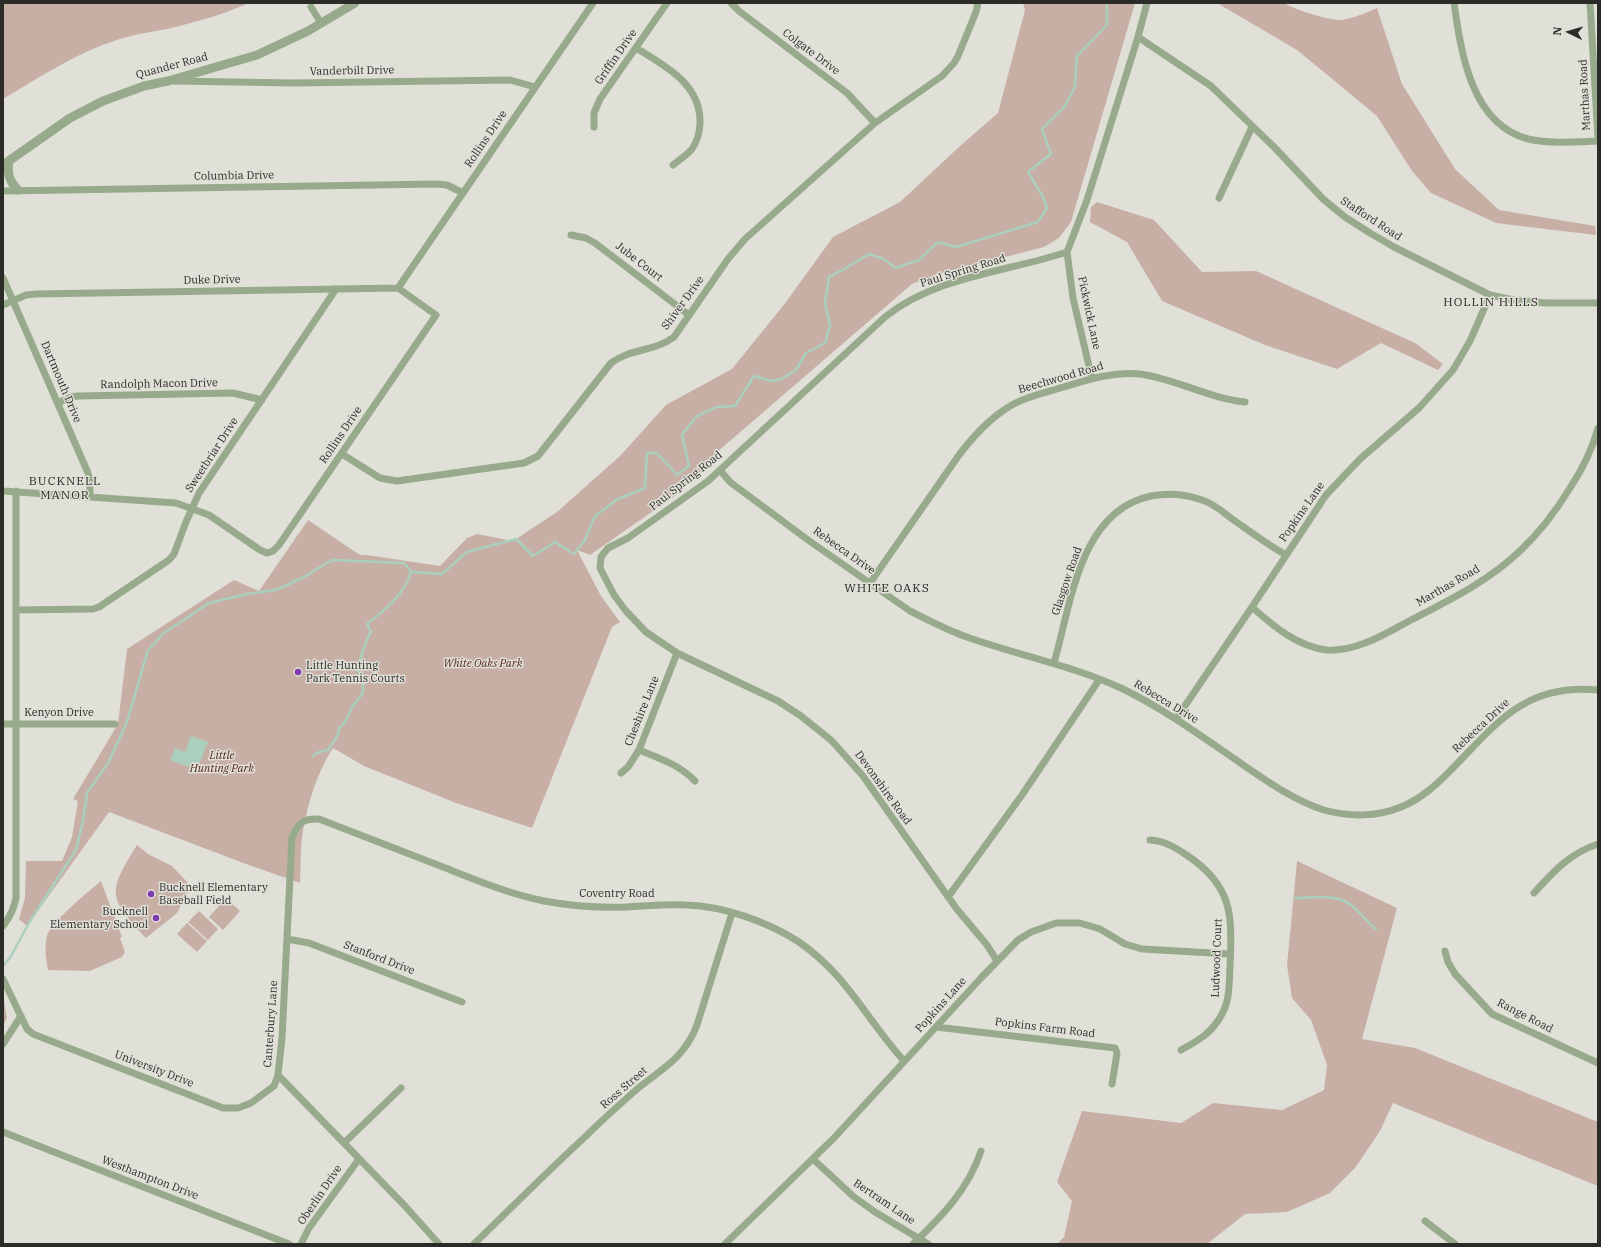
<!DOCTYPE html>
<html>
<head>
<meta charset="utf-8">
<style>
  body { margin:0 }
  #map { position:relative; width:1601px; height:1247px; overflow:hidden; background:#e1e0d8; font-family:"IBM Plex Serif",serif }
  canvas { display:block }
  .frame { position:absolute; inset:0; border:4px solid #2b2b28; pointer-events:none }
  .north { position:absolute; left:1549px; top:12px; width:40px; height:40px; -webkit-text-stroke:3px #e1e0d8; paint-order:stroke; rotate:275deg; font-size:11px; font-weight:700; line-height:16px; text-align:center; color:#2b2b28 }
  .north::after { content:''; display:block; margin:auto; width:14px; height:18px; background:#2b2b28; clip-path:polygon(50% 0,100% 100%,50% 72%,0 100%) }
</style>
</head>
<body>
<div id="map">
<canvas width="1601" height="1247"></canvas>
<div class="frame"></div>
<div class="north">N</div>
</div>
<script>
const ctx = document.querySelector('canvas').getContext('2d');
ctx.lineJoin = 'round';
function fillPath(path, color) { ctx.fillStyle = color; ctx.fill(path, 'evenodd'); }
function strokePath(path, color, width, dash) { ctx.strokeStyle = color; ctx.lineWidth = width; ctx.lineCap = dash ? 'butt' : 'round'; ctx.setLineDash(dash || []); ctx.stroke(path); }
function write(font, color, halo, rows, align = 'center') {
  ctx.font = font + ' "IBM Plex Serif",serif'; ctx.lineWidth = 3; ctx.setLineDash([]); ctx.textBaseline = 'middle'; ctx.strokeStyle = halo; ctx.fillStyle = color; for (const [text, x, y, turn = 0] of rows) {
    ctx.save(); ctx.translate(x, y); ctx.rotate((+turn || 0) * Math.PI / 180); ctx.textAlign = isNaN(turn) ? turn : align; if (halo) ctx.strokeText(text, 0, 0); ctx.fillText(text, 0, 0); ctx.restore();
  }
}
const green = new Path2D(`
  M 3,3 L 249,3 C 224,14 197,22 171,28 C 153,32 134,34 117,40 C 76,53 40,77 3,99 Z
  M 1023,3 L 1135,3 L 1071,222 L 1059,238 L 1044,247 L 935,275 L 912,284 L 709,459 L 700,473 L 679,493 L 590,555 L 577,550 L 601,596 L 620,622 L 612,627 L 532,828 L 456,803 L 364,766 L 333,748 C 317,773 308,802 303,831 C 300,848 301,866 300,883 L 246,864 L 109,812 L 27,926 L 19,919 L 25,898 L 26,861 L 62,861 L 72,837 L 78,801 L 73,799 L 118,724 L 127,649 L 234,580 L 259,591 L 308,520 L 360,555 L 367,555 L 440,566 L 467,538 L 477,534 L 513,541 L 557,512 L 620,456 L 666,405 L 732,369 L 786,302 L 833,237 L 900,202 L 960,146 L 998,113 L 1025,10 Z
  M 1217,3 L 1284,3 C 1295,10 1326,19 1338,20 C 1346,21 1369,12 1377,8 L 1402,84 L 1455,169 L 1499,210 L 1595,226 L 1596,235 L 1496,223 L 1431,193 L 1412,171 L 1377,116 L 1297,50 Z
  M 1097,202 L 1154,220 L 1202,272 L 1256,271 L 1415,343 L 1443,364 L 1438,370 L 1381,343 L 1337,369 L 1265,345 L 1162,301 L 1127,242 L 1090,222 L 1091,207 Z
  M 137,845 L 148,854 L 172,866 L 191,886 L 177,913 L 146,938 C 108,897 107,893 137,845 Z
  M 1297,861 L 1397,908 L 1362,1039 L 1415,1048 L 1598,1122 L 1598,1186 L 1393,1103 L 1380,1131 L 1355,1168 L 1330,1193 L 1287,1212 L 1245,1214 L 1207,1244 L 1057,1244 L 1064,1237 L 1072,1201 L 1057,1182 L 1082,1111 L 1181,1123 L 1213,1103 L 1282,1110 L 1324,1090 L 1327,1065 L 1311,1020 L 1292,998 L 1287,965 Z
  M 101,881 L 122,937 L 120,938 L 125,952 L 122,957 L 90,971 L 48,970 C 46,959 44,947 47,936 C 50,923 89,891 101,881 Z
  M 226,898 L 240,911 L 223,930 L 209,917 Z
  M 199,911 L 218,929 L 208,940 L 188,922 Z
  M 187,923 L 207,941 L 197,952 L 177,934 Z
  M 3,995 L 7,1018 L 3,1026 Z`);
const water = new Path2D(`
  M 191,736 L 208,742 L 197,770 L 170,760 L 175,748 L 185,752 Z`);
const stream = new Path2D(`
  M 313,756 L 319,752 L 328,750 L 338,735 L 339,728 L 345,722 L 352,707 L 363,693 L 363,675 L 358,671 L 357,667 C 363,656 363,644 371,632 L 367,624 C 385,610 405,594 411,572
  M 1295,898 C 1313,898 1336,893 1351,905 C 1360,912 1367,922 1376,929
  M 4,965 L 11,956 L 30,921 L 76,850 L 83,821 L 87,793 L 108,763 L 127,722 L 148,650 L 164,633 L 209,603 L 247,594 L 276,590 L 304,577 L 332,560 L 404,563 L 411,572 L 442,574 L 467,552 L 516,539 L 533,556 L 555,542 L 574,554 L 585,540 L 595,516 L 618,499 L 645,488 L 647,453 L 657,453 L 677,475 L 689,466 L 682,435 L 697,416 L 717,407 L 735,406 L 754,376 L 771,381 L 782,379 L 796,370 L 806,353 L 825,343 L 830,326 L 825,303 L 829,277 L 846,268 L 869,254 L 884,259 L 895,268 L 919,260 L 938,242 L 956,247 L 1038,222 L 1047,208 L 1043,197 L 1028,172 L 1051,154 L 1042,129 L 1065,106 L 1075,87 L 1077,56 L 1107,25 L 1107,3`);
const minor = new Path2D(`
  M 731,3 L 739,11 L 847,93 L 875,123
  M 1454,3 C 1461,52 1471,124 1528,139 C 1549,144 1576,142 1598,141
  M 1590,3 L 1598,138
  M 311,7 L 321,23
  M 1138,37 L 1211,86 L 1275,148 L 1323,199 L 1345,217 L 1370,233 L 1394,247 L 1490,295 L 1514,300 L 1546,303 L 1598,303
  M 636,48 C 665,66 701,84 700,123 C 700,131 697,142 692,149 C 687,155 679,160 673,165
  M 174,81 L 294,83 L 510,80 L 535,87
  M 594,127 L 594,113 L 600,99 L 667,3
  M 3,191 L 436,184 L 447,185 L 463,193
  M 1219,198 L 1252,127
  M 571,235 L 586,238 L 595,243 L 689,315
  M 1067,252 L 1073,298 L 1092,379
  M 3,278 L 88,473 L 90,482 L 90,497
  M 398,288 L 593,3
  M 3,305 L 26,295 L 36,294 L 398,288 L 436,315 L 279,545 L 273,551 L 267,553 L 260,550 L 209,515 L 176,503 L 3,491
  M 58,403 L 71,397 L 78,396 L 233,393 L 262,400
  M 342,454 L 380,478 L 397,481 L 524,463 L 538,456 L 611,363 C 631,348 654,352 674,337 L 728,259 L 745,239 L 875,123 L 942,76 L 954,63 L 958,56 L 976,12 L 978,3
  M 720,470 L 730,482 L 808,540 L 910,611 C 928,620 945,629 964,636 C 1016,655 1072,665 1123,689 C 1164,709 1201,736 1239,762 C 1265,780 1293,800 1324,810 C 1349,817 1377,817 1401,807 C 1421,799 1436,785 1451,770 C 1497,723 1525,683 1598,690
  M 870,583 L 959,455 C 972,438 986,422 1004,410 C 1019,399 1039,394 1057,389 C 1084,381 1111,371 1140,374 C 1176,379 1208,398 1245,402
  M 1252,607 C 1273,626 1298,647 1327,650 C 1356,652 1385,634 1409,621 C 1448,601 1489,581 1521,550 C 1540,532 1556,511 1570,488 C 1582,470 1592,450 1598,428
  M 16,610 L 93,609 L 99,607 L 169,560 L 174,554 L 186,522 L 199,493 L 336,289
  M 1054,663 C 1071,605 1079,511 1151,496 C 1167,493 1186,494 1202,500 C 1215,504 1224,513 1235,521 C 1252,533 1268,545 1286,555
  M 1176,719 L 1252,607 L 1326,495 L 1360,459 L 1419,408 L 1453,370 L 1470,341 L 1490,295
  M 3,724 L 115,724
  M 639,750 C 661,759 678,764 695,781
  M 621,773 L 628,767 L 639,750 L 677,653
  M 1150,840 C 1166,841 1176,848 1188,856 C 1234,887 1232,917 1230,967 C 1229,983 1230,1000 1222,1014 C 1212,1033 1199,1040 1181,1050
  M 1534,893 C 1553,872 1570,853 1598,844
  M 948,897 L 1022,795 L 1099,680
  M 3,926 C 10,917 14,909 16,898 L 16,491
  M 287,939 L 309,943 L 462,1002
  M 1445,951 L 1448,962 L 1455,974 L 1492,1014 L 1598,1063
  M 997,961 L 987,945 L 956,908 L 863,776 L 832,741 L 801,716 L 778,701 L 677,653 L 646,632 L 626,611 L 614,595 L 600,568 L 601,557 L 608,548 L 628,538 L 708,481 L 885,317 C 936,276 1007,272 1067,252 L 1087,200 L 1138,37 L 1147,3
  M 3,979 L 27,1029 L 33,1034 L 223,1108 L 238,1108 L 251,1103 L 274,1086 L 278,1075 L 282,1038 L 292,837 C 299,823 302,818 319,819 C 360,835 401,851 443,867 C 476,880 509,894 544,901 C 571,906 599,908 627,907 C 647,906 666,904 686,905 C 724,906 768,922 799,942 C 847,975 867,1020 904,1061
  M 936,1027 L 1115,1048 L 1117,1053 L 1112,1084
  M 3,1044 L 21,1016
  M 278,1075 L 405,1206 L 439,1244
  M 3,1132 L 289,1244
  M 344,1143 L 401,1088
  M 813,1159 L 854,1197 L 875,1212 L 928,1244
  M 1425,1221 L 1455,1244
  M 301,1244 L 309,1228 L 359,1159
  M 474,1244 C 511,1208 548,1171 586,1136 C 602,1120 619,1105 636,1090 C 662,1068 684,1059 697,1025 L 732,913
  M 725,1244 L 834,1138 L 980,979 L 1018,940 L 1031,932 L 1056,923 L 1080,923 L 1100,929 L 1125,944 L 1142,949 L 1230,954
  M 913,1244 C 942,1216 968,1190 981,1151`);
const tertiary = new Path2D(`
  M 9,161 C 7,173 9,181 18,190
  M 3,165 L 70,118 L 103,101 L 144,86 L 168,81 L 257,55 L 308,31 L 355,3`);
const markers = [
  [298,672,4,"#7e3cb0"],
  [151,894,4,"#7e3cb0"],
  [156,918,4,"#7e3cb0"]
];
const streetNames = [
  ["Colgate Drive",811,52,37],
  ["Griffin Drive",616,57,-55],
  ["Quander Road",172,66,-15],
  ["Vanderbilt Drive",352,71,-1],
  ["Marthas Road",1585,95,-93],
  ["Rollins Drive",486,139,-56],
  ["Columbia Drive",234,176,-1],
  ["Stafford Road",1371,219,33],
  ["Jube Court",639,262,38],
  ["Paul Spring Road",963,271,-17],
  ["Duke Drive",212,280,-1],
  ["Shiver Drive",683,303,-54],
  ["Pickwick Lane",1089,313,78],
  ["Beechwood Road",1061,378,-16],
  ["Dartmouth Drive",61,382,67],
  ["Randolph Macon Drive",159,384,-1],
  ["Rollins Drive",341,435,-56],
  ["Sweetbriar Drive",212,455,-57],
  ["Paul Spring Road",686,481,-38],
  ["Popkins Lane",1302,512,-55],
  ["Rebecca Drive",844,551,35],
  ["Glasgow Road",1067,581,-71],
  ["Marthas Road",1448,586,-30],
  ["Rebecca Drive",1166,702,31],
  ["Cheshire Lane",642,711,-68],
  ["Kenyon Drive",59,713],
  ["Rebecca Drive",1481,726,-43],
  ["Devonshire Road",883,788,54],
  ["Coventry Road",617,894],
  ["Stanford Drive",379,958,21],
  ["Ludwood Court",1217,958,-88],
  ["Popkins Lane",941,1005,-48],
  ["Range Road",1525,1016,27],
  ["Canterbury Lane",271,1024,-86],
  ["Popkins Farm Road",1045,1028,7],
  ["University Drive",154,1069,21],
  ["Ross Street",624,1088,-41],
  ["Westhampton Drive",150,1178,21],
  ["Oberlin Drive",320,1195,-56],
  ["Bertram Lane",884,1202,34]
];
const parkNames = [
  ["White Oaks Park",483,664],
  ["Little",222,756],
  ["Hunting Park",222,769]
];
const poiNames = [
  ["Little Hunting",306,666],
  ["Park Tennis Courts",306,679],
  ["Bucknell Elementary",159,888],
  ["Baseball Field",159,901],
  ["Bucknell",148,912,"right"],
  ["Elementary School",148,925,"right"]
];
const neighbourhoodNames = [
  ["HOLLIN HILLS",1491,303],
  ["BUCKNELL",65,482],
  ["MANOR",65,496],
  ["WHITE OAKS",887,589]
];
fillPath(green, '#c7afa6');
fillPath(water, '#aacfbc');
strokePath(stream, '#aacfbc', 2.5);
strokePath(minor, '#97aa8b', 7);
strokePath(tertiary, '#97aa8b', 9);
for (const [x, y, r, color] of markers) { const dot = new Path2D(); dot.arc(x, y, r, 0, 2 * Math.PI); ctx.fillStyle = color; ctx.fill(dot); strokePath(dot, '#e1e0d8', 1.5); }
write('11px', '#2b2b28', '#e1e0d8', streetNames);
write('italic 11px', '#552514', '#e1e0d8', parkNames);
write('11px', '#2b2b28', '#e1e0d8', poiNames, 'left');
ctx.letterSpacing = '1px';
write('12px', '#2b2b28', '#e1e0d8', neighbourhoodNames);
ctx.letterSpacing = '0px';
</script>
</body>
</html>
